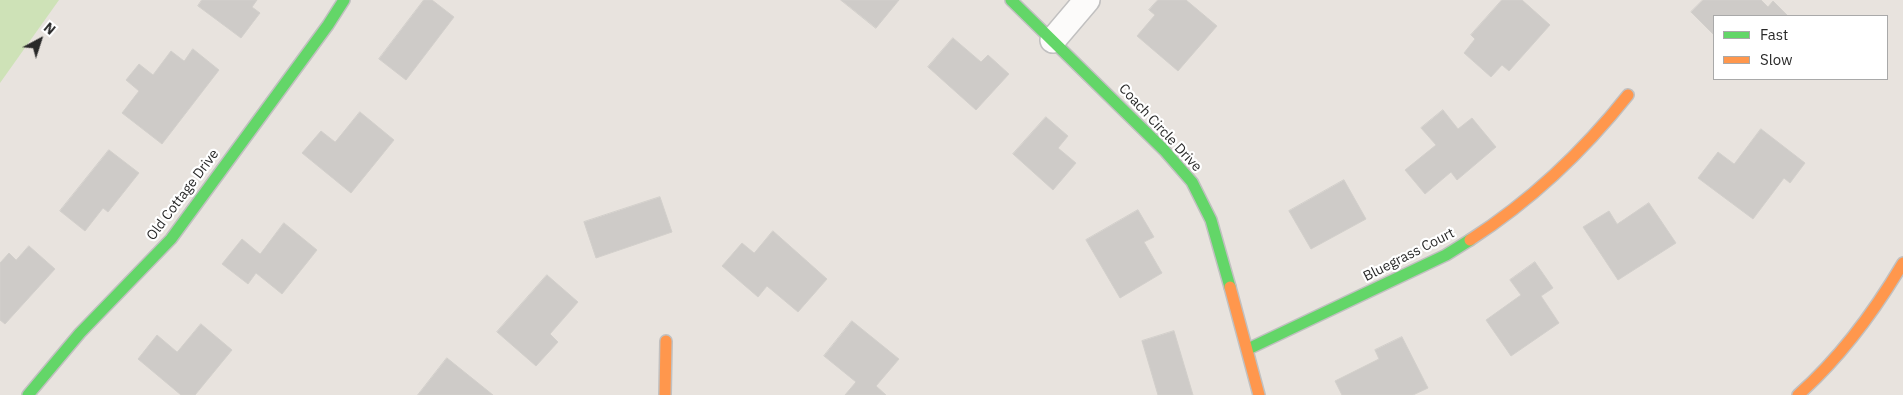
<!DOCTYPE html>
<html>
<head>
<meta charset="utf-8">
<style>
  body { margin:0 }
  #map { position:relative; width:1903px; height:395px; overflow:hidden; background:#e8e3de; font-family:"IBM Plex Sans",sans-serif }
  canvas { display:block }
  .legend { position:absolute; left:1713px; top:15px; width:175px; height:65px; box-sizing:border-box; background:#fff; border:1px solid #a9a9a9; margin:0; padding:6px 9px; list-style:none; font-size:15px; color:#292929 }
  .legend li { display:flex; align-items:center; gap:10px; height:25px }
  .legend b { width:25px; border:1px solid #a9a9a9 }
  .north { position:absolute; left:15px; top:15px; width:50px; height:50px; -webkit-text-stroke:4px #fff; paint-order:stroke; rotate:40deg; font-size:14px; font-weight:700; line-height:20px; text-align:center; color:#292929 }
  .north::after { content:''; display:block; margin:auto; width:18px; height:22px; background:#292929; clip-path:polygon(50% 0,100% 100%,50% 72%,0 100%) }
</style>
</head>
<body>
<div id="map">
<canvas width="1903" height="395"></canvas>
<ul class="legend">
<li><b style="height:6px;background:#63d668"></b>Fast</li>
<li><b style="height:6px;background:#ff974d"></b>Slow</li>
</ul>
<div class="north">N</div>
</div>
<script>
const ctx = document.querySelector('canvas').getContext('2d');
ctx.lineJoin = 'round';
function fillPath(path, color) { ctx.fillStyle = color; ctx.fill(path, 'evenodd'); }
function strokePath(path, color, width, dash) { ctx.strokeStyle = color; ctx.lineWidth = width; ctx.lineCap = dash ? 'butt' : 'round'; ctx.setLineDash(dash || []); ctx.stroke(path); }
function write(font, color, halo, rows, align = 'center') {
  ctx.font = font + ' "IBM Plex Sans",sans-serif'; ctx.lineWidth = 4.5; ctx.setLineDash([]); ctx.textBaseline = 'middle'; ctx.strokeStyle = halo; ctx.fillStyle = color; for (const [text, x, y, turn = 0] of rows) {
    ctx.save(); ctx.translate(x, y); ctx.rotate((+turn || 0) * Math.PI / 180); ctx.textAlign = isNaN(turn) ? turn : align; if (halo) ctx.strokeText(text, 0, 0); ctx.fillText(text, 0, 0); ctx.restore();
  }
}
const green = new Path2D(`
  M 0,0 L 59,0 L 0,83 Z`);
const building = new Path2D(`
  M 202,0 L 257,0 L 252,7 L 260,13 L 241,38 L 198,6 Z
  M 424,0 L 432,0 L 454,17 L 406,80 L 379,59 Z
  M 841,0 L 899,0 L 876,28 Z
  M 1158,0 L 1186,0 L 1217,26 L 1178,71 L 1137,36 L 1155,15 L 1149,10 Z
  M 1502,0 L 1522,0 L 1550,25 L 1509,71 L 1502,65 L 1491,77 L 1464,53 L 1475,39 L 1471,35 Z
  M 1703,0 L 1761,0 L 1768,7 L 1773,1 L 1788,16 L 1714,16 L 1714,35 L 1691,12 Z
  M 953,38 L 981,62 L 988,55 L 1009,74 L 976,110 L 928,67 Z
  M 193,49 L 219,70 L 162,144 L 122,113 L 139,91 L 126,80 L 139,64 L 153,75 L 171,51 L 184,61 Z
  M 1443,110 L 1458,129 L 1472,118 L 1496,147 L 1457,180 L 1451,172 L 1425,194 L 1405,170 L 1436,145 L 1421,128 Z
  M 360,112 L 394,140 L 351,193 L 302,153 L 321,131 L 335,142 Z
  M 1046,117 L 1068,136 L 1058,148 L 1076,163 L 1053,190 L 1013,154 Z
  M 1761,129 L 1805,163 L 1790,183 L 1784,178 L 1753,219 L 1698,178 L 1718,152 L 1734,164 Z
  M 109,150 L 139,173 L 108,212 L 103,208 L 85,231 L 60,211 Z
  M 1344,180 L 1366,219 L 1311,249 L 1289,211 Z
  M 660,197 L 672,232 L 596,258 L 584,222 Z
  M 1649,203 L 1676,243 L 1618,280 L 1583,227 L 1609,211 L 1617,224 Z
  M 1138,210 L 1154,237 L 1144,242 L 1162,273 L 1120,298 L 1086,240 Z
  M 284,223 L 317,250 L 282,294 L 256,273 L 248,284 L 222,264 L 242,239 L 260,254 Z
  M 773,231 L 827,279 L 798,312 L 767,286 L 758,297 L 722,266 L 742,243 L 754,253 Z
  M 29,246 L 55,269 L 5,324 L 0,320 L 0,263 L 9,253 L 16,260 Z
  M 1535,262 L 1553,288 L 1541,296 L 1559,323 L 1511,356 L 1486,320 L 1521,295 L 1510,280 Z
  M 547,275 L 578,302 L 550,334 L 558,342 L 536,366 L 497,332 Z
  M 852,321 L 899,359 L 876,386 L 886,395 L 845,395 L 856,382 L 824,356 Z
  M 201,324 L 232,350 L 195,395 L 181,395 L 138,359 L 157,335 L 177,352 Z
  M 1174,331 L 1193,395 L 1158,395 L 1142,341 Z
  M 1402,337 L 1428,388 L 1413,395 L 1342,395 L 1335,381 L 1379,359 L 1375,350 Z
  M 447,358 L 493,395 L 418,395 Z`);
const street = new Path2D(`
  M 1053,40 L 1087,0`);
const fast = new Path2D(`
  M 1011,0 L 1164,150 L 1192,182 L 1211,220 L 1230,287
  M 1248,349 L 1446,255 L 1470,240
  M 28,395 L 80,333 L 171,239 L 328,25 L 344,0`);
const slow = new Path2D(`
  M 1470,240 C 1532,200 1582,153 1628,95
  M 1230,287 L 1259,395
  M 665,395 L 666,341
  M 1798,395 C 1841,357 1874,312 1903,263`);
const streetNames = [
  ["Coach Circle Drive",1160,128,47],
  ["Old Cottage Drive",183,195,-53],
  ["Bluegrass Court",1409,255,-27]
];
fillPath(green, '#cee2b7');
fillPath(building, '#cecbc8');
strokePath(building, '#d2cfcb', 1);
strokePath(street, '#c1c0c0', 28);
strokePath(fast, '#c1c0c0', 14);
strokePath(slow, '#c1c0c0', 14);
strokePath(street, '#fcfbfa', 25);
strokePath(fast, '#63d668', 11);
strokePath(slow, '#ff974d', 11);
write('14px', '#292929', '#fff', streetNames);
</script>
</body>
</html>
